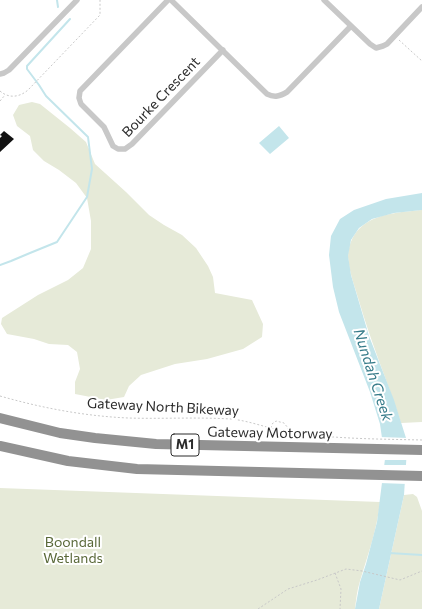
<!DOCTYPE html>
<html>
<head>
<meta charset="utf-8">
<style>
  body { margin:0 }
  canvas { display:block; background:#fff }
</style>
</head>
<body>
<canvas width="422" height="609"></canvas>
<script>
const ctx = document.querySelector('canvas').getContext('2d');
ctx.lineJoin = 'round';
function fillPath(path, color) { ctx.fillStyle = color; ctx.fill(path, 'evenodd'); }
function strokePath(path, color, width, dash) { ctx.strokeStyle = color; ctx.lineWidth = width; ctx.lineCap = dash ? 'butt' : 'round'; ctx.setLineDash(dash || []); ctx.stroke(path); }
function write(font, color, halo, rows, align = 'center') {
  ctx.font = font + ' Commissioner,sans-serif'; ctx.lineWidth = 4; ctx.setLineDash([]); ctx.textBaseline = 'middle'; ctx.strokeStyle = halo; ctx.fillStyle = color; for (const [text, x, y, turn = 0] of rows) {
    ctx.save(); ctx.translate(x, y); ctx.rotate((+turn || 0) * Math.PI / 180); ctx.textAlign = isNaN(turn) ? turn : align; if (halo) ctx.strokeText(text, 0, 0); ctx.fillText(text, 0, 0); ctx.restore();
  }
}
const green = new Path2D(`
  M 32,102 L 40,104 L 70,128 L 86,142 L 95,164 L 126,192 L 149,215 L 164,225 L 182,235 L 196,248 L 208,266 L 213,277 L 215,293 L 252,300 L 263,324 L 262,337 L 243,349 L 207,359 L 175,364 L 141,375 L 129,386 L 124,397 L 106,400 L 75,394 L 75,382 L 80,369 L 77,352 L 68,345 L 49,344 L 34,339 L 7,334 L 1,324 L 2,318 L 38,295 L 68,280 L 83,268 L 91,249 L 91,221 L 87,198 L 76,183 L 59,170 L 44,161 L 33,150 L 30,136 L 17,126 L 13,115 L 19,105 Z
  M 422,210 L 422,422 L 401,423 C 388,382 371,343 359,301 C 355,287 349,272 348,257 C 348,247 352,236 359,229 C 374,213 402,212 422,210 Z
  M 0,488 L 380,502 C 377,530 368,554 360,581 C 357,590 356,600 355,609 L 0,609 Z
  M 413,494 L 417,497 L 422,511 L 422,609 L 379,609 L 404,495 Z`);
const water = new Path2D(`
  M 279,126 L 289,138 L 270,154 L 259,143 Z
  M 422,193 L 422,210 L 394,213 L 372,219 L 359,228 L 351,240 L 348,256 L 351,275 L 369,336 L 394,400 L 406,438 L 407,449 L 404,495 L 379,609 L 355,609 L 360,582 L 366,564 L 377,522 L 385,459 L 380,424 L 370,392 L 339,312 L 333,287 L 329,255 L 331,236 L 340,219 L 354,210 L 386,199 Z`);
const pier = new Path2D(`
  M 380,437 L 408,438 L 408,460 L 383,460 Z
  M 382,465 L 408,465 L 407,484 L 380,483 Z`);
const stream = new Path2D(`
  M 57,0 L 58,7
  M 0,265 L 11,261 L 30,253 L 57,242 L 87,197 L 92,169 L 88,137 L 46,96 L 39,85 L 27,69 L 27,66 L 70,19
  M 389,553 L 422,555`);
const building = new Path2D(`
  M 4,131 L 14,139 L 0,152 L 0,138 L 2,136 L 0,135 Z`);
const path = new Path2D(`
  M 399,40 L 422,61
  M 0,91 C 9,99 20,97 28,90 L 100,15 L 100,0
  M 0,101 L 5,95
  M 0,396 C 42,408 84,416 128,418 C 162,419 196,417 231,419 C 251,421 269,429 289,432 C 333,439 378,439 422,440
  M 271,428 L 272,424 L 276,421 L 284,423 L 288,428 L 288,432
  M 335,573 L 341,589 L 340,609
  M 258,609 L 288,589 L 317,580 L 346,569 L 362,571 L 400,580 L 422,571`);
const street = new Path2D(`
  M 168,0 L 80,91 L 79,98 L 81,104 L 104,127 L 113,146 L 118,149 L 125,149 L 132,144 L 223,50
  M 171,0 L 267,94 C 275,98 280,96 287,92 L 351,26
  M 324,0 L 370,44 L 376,48 L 383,46 L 387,44 L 422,7
  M 0,74 L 4,73 L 9,70 L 77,0`);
const highway = new Path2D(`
  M 0,418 L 60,433 L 95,438 L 156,444 L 422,450
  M 0,446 L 68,461 L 137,469 L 422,476`);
const shields = [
  [185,445,28]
];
const shieldNames = [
  ["M1",185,445]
];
const streetNames = [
  ["Bourke Crescent",161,97,-46],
  ["Gateway North Bikeway",163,407,3],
  ["Gateway Motorway",270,433,1]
];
const parkNames = [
  ["Boondall",73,542],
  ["Wetlands",73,558]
];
const waterNames = [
  ["Nundah Creek",373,375,72]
];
fillPath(green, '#e6ead8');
fillPath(water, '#c3e5eb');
fillPath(pier, '#fff');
strokePath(stream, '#c3e5eb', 2);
fillPath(building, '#121212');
strokePath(path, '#c8c8c8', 1, [2, 2]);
strokePath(street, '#c8c8c8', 5.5);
strokePath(highway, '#929292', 10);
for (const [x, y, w] of shields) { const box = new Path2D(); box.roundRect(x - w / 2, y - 11, w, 22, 3); ctx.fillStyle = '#fff'; ctx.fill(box); strokePath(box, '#2b2b2b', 1); }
write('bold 13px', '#2b2b2b', null, shieldNames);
write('14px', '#2b2b2b', '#fff', streetNames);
write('14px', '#596838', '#fff', parkNames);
write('italic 15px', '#367b89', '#fff', waterNames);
</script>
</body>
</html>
